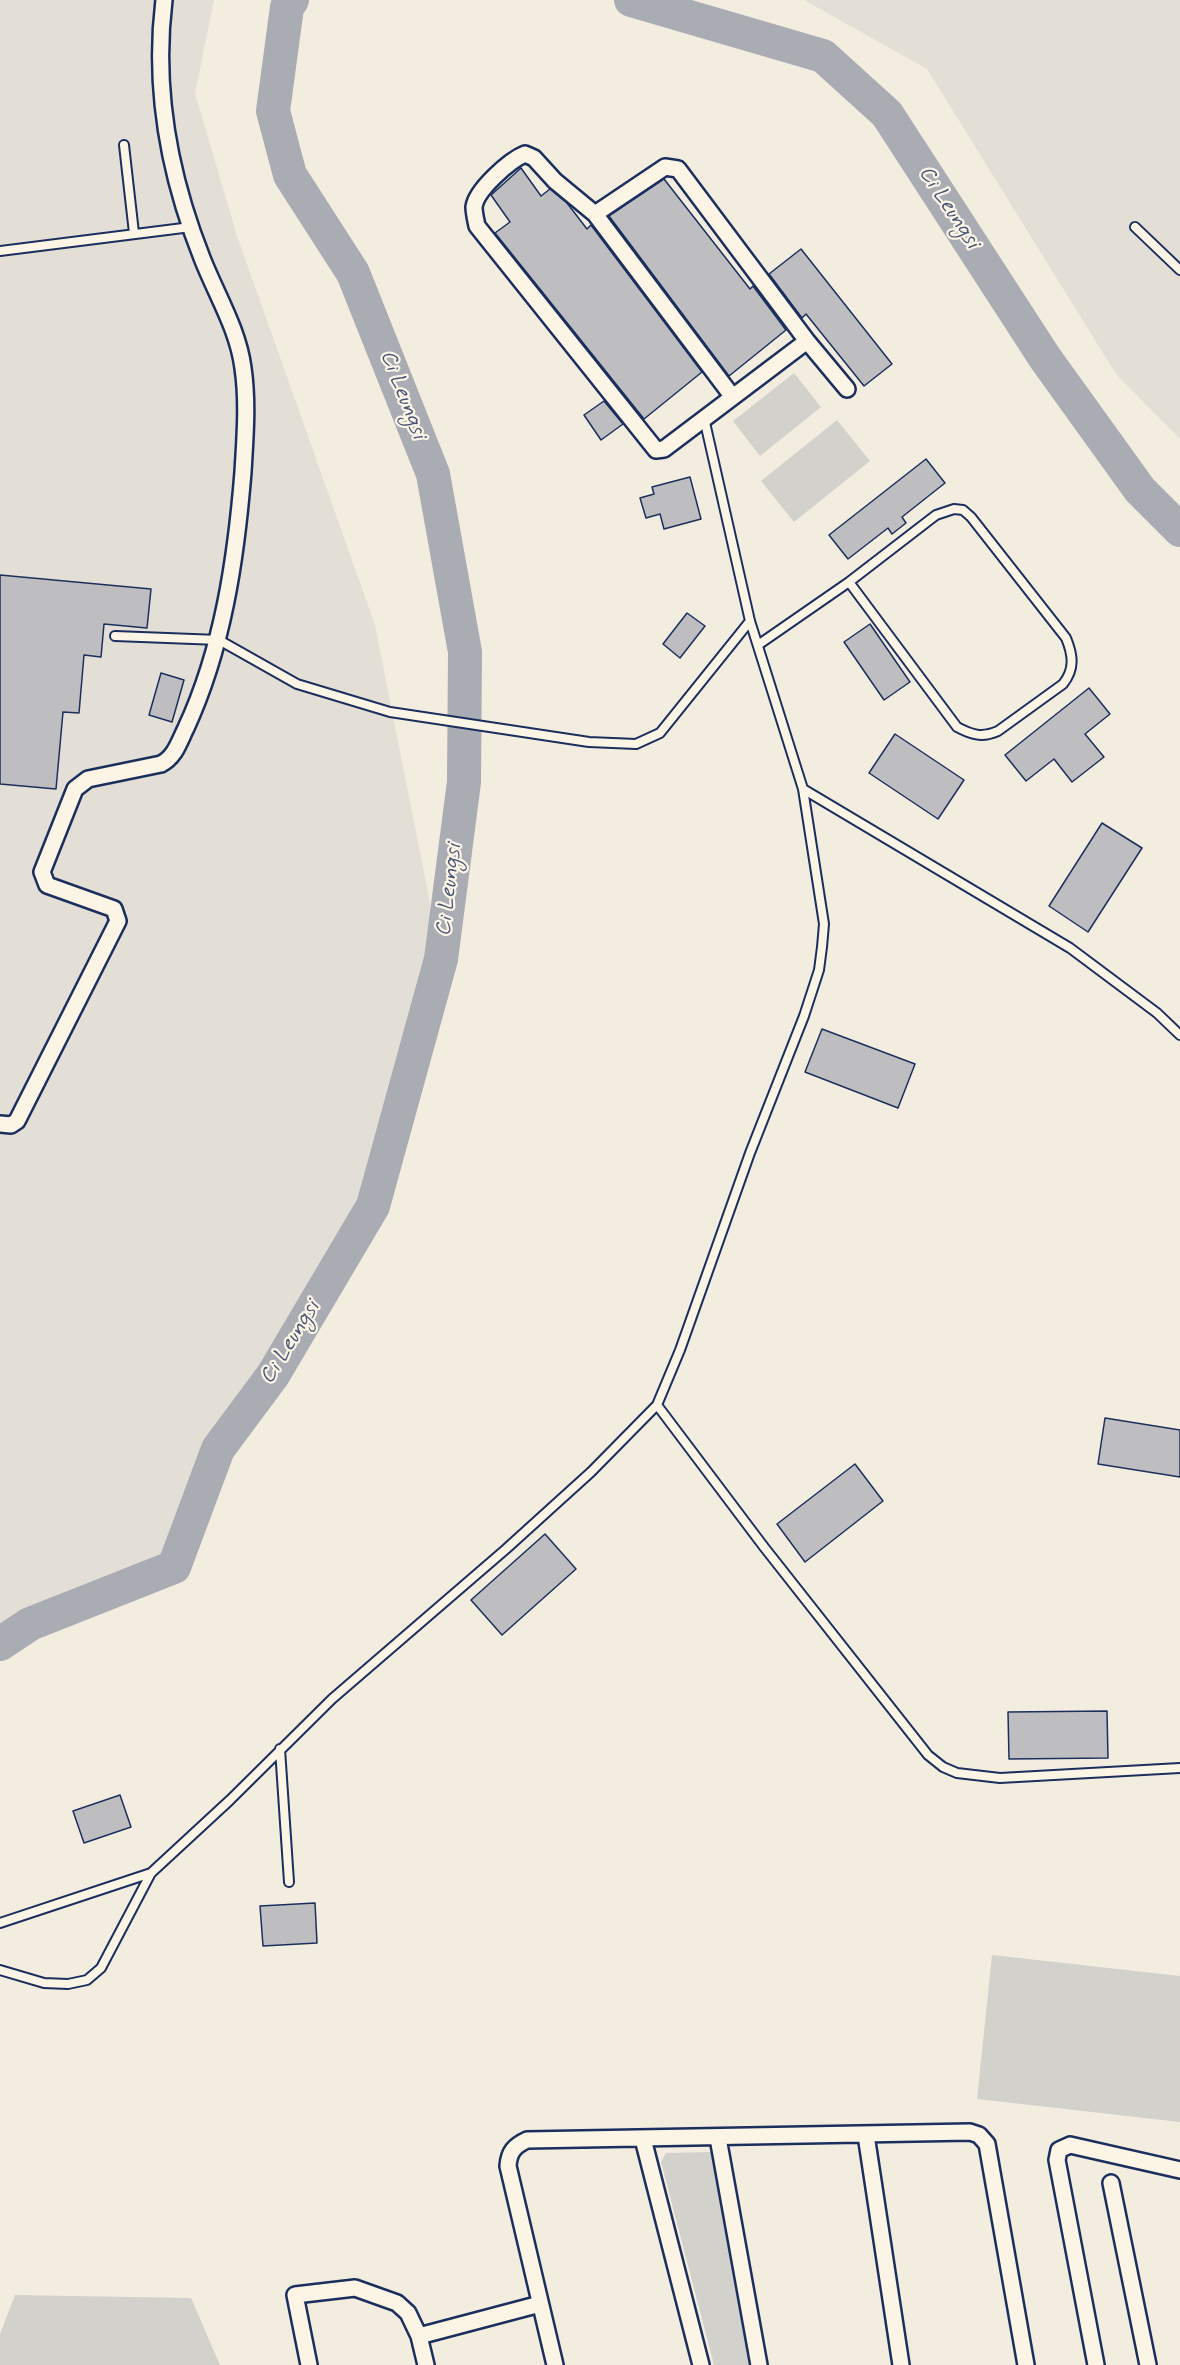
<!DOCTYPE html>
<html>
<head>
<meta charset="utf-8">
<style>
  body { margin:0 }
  canvas { display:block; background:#f3ede0 }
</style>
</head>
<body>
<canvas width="1180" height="2365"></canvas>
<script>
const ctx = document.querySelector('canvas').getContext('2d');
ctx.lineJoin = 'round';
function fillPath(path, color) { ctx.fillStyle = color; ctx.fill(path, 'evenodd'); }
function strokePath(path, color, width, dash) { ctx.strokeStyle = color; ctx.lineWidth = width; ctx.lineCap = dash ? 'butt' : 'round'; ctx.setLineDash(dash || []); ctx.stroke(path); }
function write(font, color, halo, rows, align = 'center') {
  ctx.font = font + ' Mynerve,sans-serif'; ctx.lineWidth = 4.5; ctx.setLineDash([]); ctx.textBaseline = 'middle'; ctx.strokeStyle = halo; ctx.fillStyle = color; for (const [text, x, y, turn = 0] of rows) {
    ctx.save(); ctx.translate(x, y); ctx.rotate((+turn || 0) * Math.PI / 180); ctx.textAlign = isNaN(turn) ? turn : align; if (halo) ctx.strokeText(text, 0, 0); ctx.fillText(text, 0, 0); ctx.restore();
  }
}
const built = new Path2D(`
  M 0,0 L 214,0 L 195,93 L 237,236 L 375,625 L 441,959 L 373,1206 L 298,1333 L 218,1449 L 174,1567 L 30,1624 L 0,1644 Z
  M 804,0 L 1180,0 L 1180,439 L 1116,374 L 927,69 Z`);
const green = new Path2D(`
  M 794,373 L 821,407 L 760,456 L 733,421 Z
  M 837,420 L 870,461 L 794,522 L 761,481 Z
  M 992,1955 L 1180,1976 L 1180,2122 L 977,2099 Z
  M 711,2152 L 717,2160 L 758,2365 L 714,2365 L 661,2162 L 666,2153 Z
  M 15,2295 L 191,2298 L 220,2365 L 0,2365 L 0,2334 Z`);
const river = new Path2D(`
  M 631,0 L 823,56 L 887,114 L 1045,358 L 1140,490 L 1180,530
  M 0,1644 L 30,1624 L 174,1567 L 218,1449 L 273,1375 L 373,1206 L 441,959 L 464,782 L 465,652 L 433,474 L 353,273 L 290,175 L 273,111 L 287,7 L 292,0`);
const building = new Path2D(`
  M 521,168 L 541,196 L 550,189 L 567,203 L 587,229 L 591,225 L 702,372 L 644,419 L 495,233 L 510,222 L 491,195 Z
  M 664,179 L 750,289 L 753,286 L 786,330 L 729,376 L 609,216 Z
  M 801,249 L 892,364 L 864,386 L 806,314 L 802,318 L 769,274 Z
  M 604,401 L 623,424 L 601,440 L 584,415 Z
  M 926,459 L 945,483 L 902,517 L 906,523 L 892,534 L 888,528 L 848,559 L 829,535 Z
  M 690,477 L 701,519 L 664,529 L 660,514 L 646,518 L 640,498 L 654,494 L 652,487 Z
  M 0,575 L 151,589 L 147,628 L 104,624 L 101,657 L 84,655 L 79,713 L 63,712 L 56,789 L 0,784 Z
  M 687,613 L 705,626 L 680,658 L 663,644 Z
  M 870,624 L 910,682 L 884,700 L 844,642 Z
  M 161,673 L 184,680 L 172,722 L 149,715 Z
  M 1089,688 L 1110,714 L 1085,734 L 1104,757 L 1072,782 L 1054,759 L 1026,781 L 1005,755 Z
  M 895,734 L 964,780 L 938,819 L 869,773 Z
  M 1102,823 L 1142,848 L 1088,932 L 1049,906 Z
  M 822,1029 L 915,1064 L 898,1108 L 805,1072 Z
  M 1105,1418 L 1180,1430 L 1180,1477 L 1098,1464 Z
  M 855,1464 L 883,1501 L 805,1562 L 777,1524 Z
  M 545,1534 L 576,1569 L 502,1635 L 471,1600 Z
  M 1107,1711 L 1108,1758 L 1009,1759 L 1008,1712 Z
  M 120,1795 L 131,1827 L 84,1843 L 73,1811 Z
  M 315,1903 L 317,1943 L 263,1946 L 260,1906 Z`);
const lane = new Path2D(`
  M 124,145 L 134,233
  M 1135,227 L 1180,270
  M 0,251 L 191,227
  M 115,636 L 219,640 L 297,684 L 390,712 L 589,742 L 636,744 L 660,733 L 750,621 L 704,418
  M 758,645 L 849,582 L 936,515 L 954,509 L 963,510 L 971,517 L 1066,638 C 1073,655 1075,669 1063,684 L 998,731 C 982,738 972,735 957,727 L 849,582
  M 803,789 L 1070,948 L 1157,1013 L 1180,1035
  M 657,1405 L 764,1547 L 928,1755 L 943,1767 L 957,1773 L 1000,1778 L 1180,1768
  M 280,1749 L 289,1882
  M 0,1923 L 151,1873
  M 0,1970 L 44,1983 L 68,1984 L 87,1980 L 101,1968 L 151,1873 L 230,1800 L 332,1699 L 506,1549 L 591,1472 L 657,1405 L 680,1350 L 750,1153 L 804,1016 L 819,970 L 822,947 L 824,924 L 803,789 L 750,621`);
const street = new Path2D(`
  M 595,214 L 732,396
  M 807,341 L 664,449 L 656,450 L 477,226 C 476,221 474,213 474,207 C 476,190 510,160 525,154 L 534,158 L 555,181 L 595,214 L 665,167 L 678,169 L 807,341 L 847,389
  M 0,1124 L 11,1125 L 17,1121 L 118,921 L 114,909 L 47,885 L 42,872 L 75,789 L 88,779 L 161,764 C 175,757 179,742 186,728 C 223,648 236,559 243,472 C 245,438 248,402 243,368 C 238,329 216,294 202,258 C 169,175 153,89 164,0
  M 866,2135 L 901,2365
  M 718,2138 L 759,2365
  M 643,2139 L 701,2365
  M 1111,2183 L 1148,2365
  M 419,2336 L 540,2304
  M 309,2365 L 295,2295 L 355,2288 L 397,2303 L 408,2313 L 419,2336 L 426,2365
  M 555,2365 L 508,2166 C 509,2152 514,2146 527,2140 L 970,2132 L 979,2135 L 987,2144 L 1026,2365
  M 1096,2365 L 1057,2160 L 1059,2150 L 1070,2145 L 1180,2170`);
const waterNames = [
  ["Ci Leungsi",948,208,57],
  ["Ci Leungsi",402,395,69],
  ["Ci Leungsi",450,890,-83],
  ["Ci Leungsi",291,1343,-58]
];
fillPath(built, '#e3dfd6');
fillPath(green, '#d3d1cc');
strokePath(river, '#a9acb3', 34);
fillPath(building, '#bebec0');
strokePath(building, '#1b2f5e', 1.5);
strokePath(lane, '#1b2f5e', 12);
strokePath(street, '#1b2f5e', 20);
strokePath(lane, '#fcf5e5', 8);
strokePath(street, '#fcf5e5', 15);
write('italic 21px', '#465478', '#fcf5e5', waterNames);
</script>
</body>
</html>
